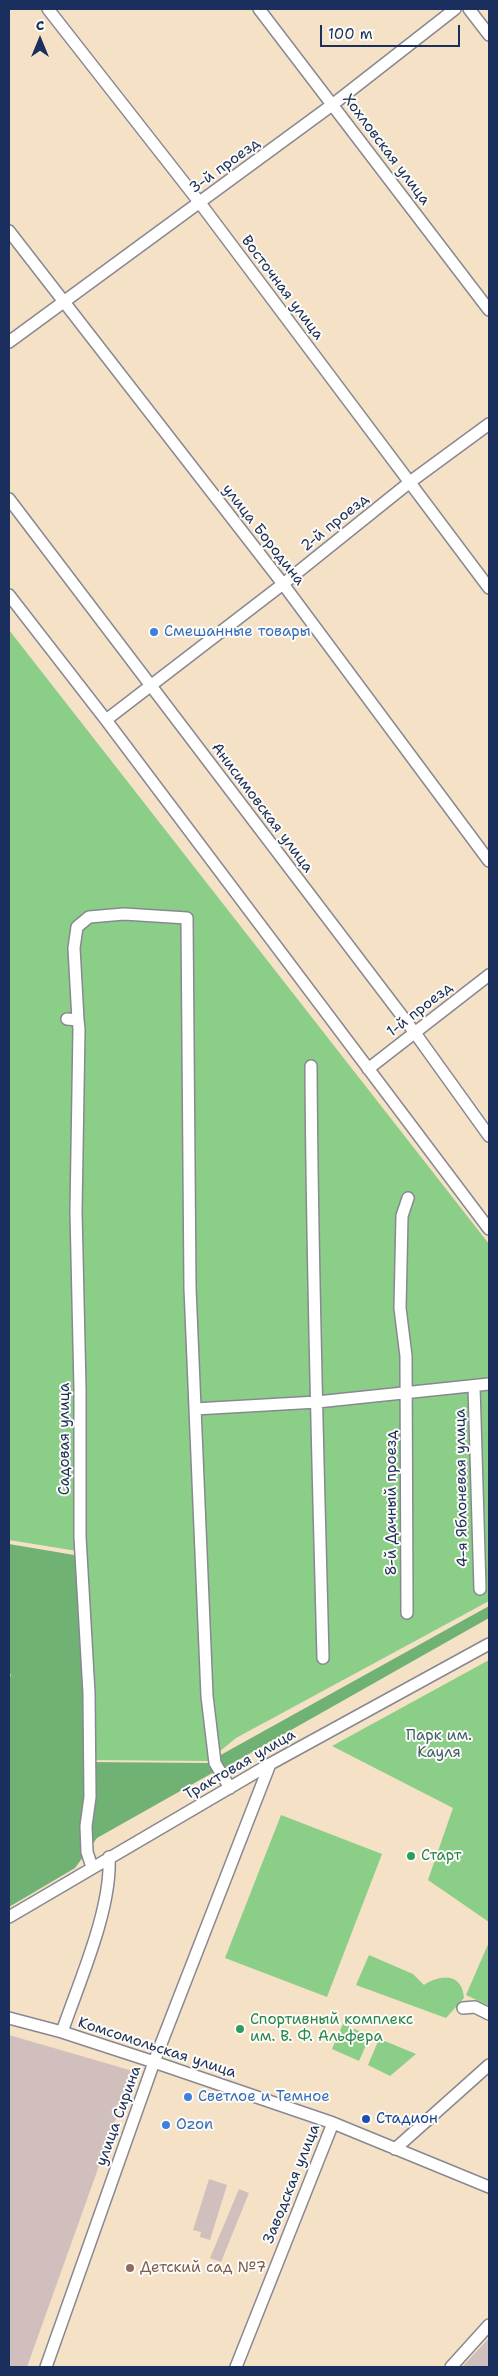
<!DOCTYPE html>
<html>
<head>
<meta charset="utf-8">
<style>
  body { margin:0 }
  #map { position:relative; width:498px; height:2376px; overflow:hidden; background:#f5e1c6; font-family:"Shantell Sans",sans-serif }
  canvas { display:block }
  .frame { position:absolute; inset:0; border:10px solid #1b2f5e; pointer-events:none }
  .north { position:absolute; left:15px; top:15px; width:50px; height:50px; -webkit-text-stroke:4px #fdfcf7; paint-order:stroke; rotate:0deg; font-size:14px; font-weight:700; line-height:20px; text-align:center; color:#1b2f5e }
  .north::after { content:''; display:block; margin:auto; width:18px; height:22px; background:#1b2f5e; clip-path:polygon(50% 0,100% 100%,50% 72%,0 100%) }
  .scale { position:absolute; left:320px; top:25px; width:140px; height:22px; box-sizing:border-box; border:2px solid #1b2f5e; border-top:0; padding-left:6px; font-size:15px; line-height:18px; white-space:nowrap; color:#1b2f5e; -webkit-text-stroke:4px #fdfcf7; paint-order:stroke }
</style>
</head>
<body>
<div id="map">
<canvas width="498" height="2376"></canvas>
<div class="frame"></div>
<div class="north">С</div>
<div class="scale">100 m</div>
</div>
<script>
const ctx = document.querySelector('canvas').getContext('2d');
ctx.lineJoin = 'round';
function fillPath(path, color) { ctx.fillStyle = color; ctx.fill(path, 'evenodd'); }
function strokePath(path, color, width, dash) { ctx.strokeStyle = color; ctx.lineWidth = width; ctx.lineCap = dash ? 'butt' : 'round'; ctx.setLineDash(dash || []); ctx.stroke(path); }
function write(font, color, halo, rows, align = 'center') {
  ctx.font = font + ' "Shantell Sans",sans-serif'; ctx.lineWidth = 4; ctx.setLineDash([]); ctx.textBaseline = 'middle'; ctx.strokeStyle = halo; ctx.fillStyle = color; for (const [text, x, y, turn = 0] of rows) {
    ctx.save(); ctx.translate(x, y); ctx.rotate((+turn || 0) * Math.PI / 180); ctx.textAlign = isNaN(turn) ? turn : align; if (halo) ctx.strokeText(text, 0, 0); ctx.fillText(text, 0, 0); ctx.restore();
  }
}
const industrial = new Path2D(`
  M 9,2035 L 133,2071 L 27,2367 L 9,2367 Z
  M 209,2179 L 227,2185 L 210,2240 L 200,2237 L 201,2232 L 193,2230 Z
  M 239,2189 L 249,2193 L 221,2262 L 210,2258 Z
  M 489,2338 L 489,2366 L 462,2367 Z`);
const green = new Path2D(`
  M 9,630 L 489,1244 L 489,1601 L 236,1738 L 208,1761 L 87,1760 L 83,1552 L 9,1540 Z
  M 489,1660 L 489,1922 L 428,1880 L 453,1808 L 332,1746 Z
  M 281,1815 L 382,1854 L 327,1997 L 225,1958 Z
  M 489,1942 L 489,2006 L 466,1995 Z
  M 369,1955 L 413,1974 L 424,1985 C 441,1974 462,1973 464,1998 L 446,2018 L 356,1985 Z
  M 343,2024 L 370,2036 L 359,2061 L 332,2049 Z
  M 379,2039 L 380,2039 L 416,2054 L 390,2076 L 368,2065 Z`);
const forest = new Path2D(`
  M 9,1544 L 80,1556 L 85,1762 L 210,1763 L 214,1772 L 97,1838 L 75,1868 L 9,1907 L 9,1679 L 11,1675 L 9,1673 Z
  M 489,1606 L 489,1618 L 224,1768 L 217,1757 Z`);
const minor = new Path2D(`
  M 48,9 L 200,203 L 489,588
  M 259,9 L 489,310
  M 469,9 L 489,35
  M 9,231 L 283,584 L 489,861
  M 9,342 L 332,105 L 455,9
  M 9,499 L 415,1033 L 489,1136
  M 9,595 L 106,720 L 489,1229
  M 106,720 L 283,584 L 410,482 L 489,424
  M 67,1019 L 78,1020 L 79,1029 L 76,1211 L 80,1389 L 80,1537 L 89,1693 L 90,1797 L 86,1826 L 87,1852 L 92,1867
  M 78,1020 L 74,948 L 77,927 L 89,917 L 124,914 L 187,918 L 190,1288 L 207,1696 L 215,1763 L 230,1788
  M 311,1066 C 312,1263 318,1460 323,1658
  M 368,1069 L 489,975
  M 474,1386 L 480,1589
  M 195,1409 L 317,1402 L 489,1384
  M 407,1613 L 406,1356 L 400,1308 L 402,1216 L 408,1198
  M 9,1917 L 270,1764 L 489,1644
  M 463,2008 L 475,2007 L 489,2014
  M 9,2018 L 62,2032 L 154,2062 L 333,2123 L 489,2187
  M 62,2032 C 79,1982 112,1909 109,1857
  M 395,2149 L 489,2065
  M 46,2367 L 154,2062 L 270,1764
  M 236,2367 L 333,2123
  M 451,2367 L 489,2325`);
const markers = [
  [154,632,5,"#3f7fe0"],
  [411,1856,5,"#2e9e5b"],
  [240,2029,5,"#2e9e5b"],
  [188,2097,5,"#3f7fe0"],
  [366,2119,5,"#1a4fb4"],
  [166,2125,5,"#3f7fe0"],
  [130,2268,5,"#8d6e63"]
];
const streetNames = [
  ["Хохловская улица",386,150,53],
  ["3-й проезд",225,166,-36],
  ["Восточная улица",282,288,53],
  ["2-й проезд",335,523,-39],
  ["улица Бородина",263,535,52],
  ["Анисимовская улица",262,808,53],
  ["1-й проезд",420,1010,-38],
  ["Садовая улица",65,1439,-90],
  ["4-я Яблоневая улица",462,1488,-91],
  ["8-й Дачный проезд",392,1503,-90],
  ["Трактовая улица",240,1765,-30],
  ["Комсомольская улица",157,2048,18],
  ["улица Сирина",119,2116,-70],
  ["Заводская улица",292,2184,-68]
];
const shopNames = [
  ["Смешанные товары",164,632],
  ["Светлое и Темное",198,2097],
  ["Ozon",176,2125]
];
const parkNames = [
  ["Парк им.",439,1736],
  ["Кауля",439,1753]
];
const leisureNames = [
  ["Старт",421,1856],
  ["Спортивный комплекс",250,2020],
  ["им. В. Ф. Альфера",250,2037]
];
const transitNames = [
  ["Стадион",376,2119]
];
const educationNames = [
  ["Детский сад №7",140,2268]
];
fillPath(industrial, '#d1bfbe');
fillPath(green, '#8bce87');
fillPath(forest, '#70b174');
strokePath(minor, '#888892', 14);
strokePath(minor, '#fff', 11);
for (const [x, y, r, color] of markers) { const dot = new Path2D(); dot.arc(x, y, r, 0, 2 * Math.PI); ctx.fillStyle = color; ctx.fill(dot); strokePath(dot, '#fdfcf7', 2); }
write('15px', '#1b2f5e', '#fdfcf7', streetNames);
write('15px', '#366cbe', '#fdfcf7', shopNames, 'left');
write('15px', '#3d5f6a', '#fdfcf7', parkNames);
write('15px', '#27864d', '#fdfcf7', leisureNames, 'left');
write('15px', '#164399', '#fdfcf7', transitNames, 'left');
write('15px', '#785e54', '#fdfcf7', educationNames, 'left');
</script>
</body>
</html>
